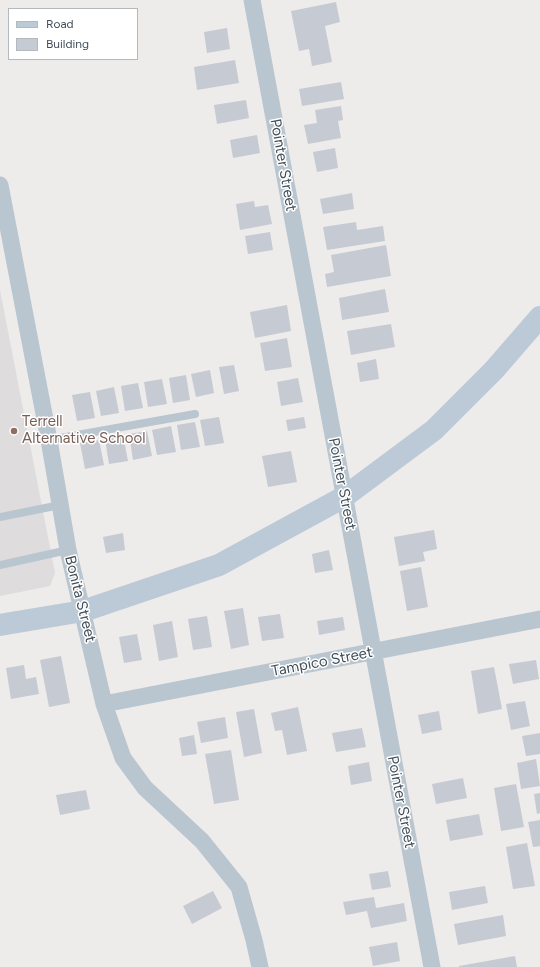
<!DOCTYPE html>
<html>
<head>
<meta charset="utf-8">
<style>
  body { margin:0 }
  #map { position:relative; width:540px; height:967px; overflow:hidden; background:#eeebeb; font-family:Figtree,sans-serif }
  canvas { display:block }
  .legend { position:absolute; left:8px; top:8px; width:130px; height:52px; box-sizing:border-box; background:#fff; border:1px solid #b3b9bd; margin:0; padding:5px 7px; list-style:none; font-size:12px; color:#424f5a }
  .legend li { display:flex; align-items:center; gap:8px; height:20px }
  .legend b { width:20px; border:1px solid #b3b9bd }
</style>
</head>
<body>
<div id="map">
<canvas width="540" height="967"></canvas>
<ul class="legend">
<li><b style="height:5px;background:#bcc9d7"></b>Road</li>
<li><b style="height:11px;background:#c6cad2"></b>Building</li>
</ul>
</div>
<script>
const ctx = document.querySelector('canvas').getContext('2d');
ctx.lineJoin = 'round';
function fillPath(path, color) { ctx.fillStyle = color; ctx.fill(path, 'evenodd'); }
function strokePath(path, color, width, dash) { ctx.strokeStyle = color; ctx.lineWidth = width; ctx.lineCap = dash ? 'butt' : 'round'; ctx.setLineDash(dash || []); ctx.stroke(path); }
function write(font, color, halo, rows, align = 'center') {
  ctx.font = font + ' Figtree,sans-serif'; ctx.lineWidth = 3; ctx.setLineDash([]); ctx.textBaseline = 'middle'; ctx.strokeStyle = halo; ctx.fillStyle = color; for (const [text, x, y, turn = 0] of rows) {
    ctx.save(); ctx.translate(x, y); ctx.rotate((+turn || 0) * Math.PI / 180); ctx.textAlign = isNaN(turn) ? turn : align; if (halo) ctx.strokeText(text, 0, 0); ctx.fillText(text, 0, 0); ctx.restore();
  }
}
const education = new Path2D(`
  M 0,290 L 55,573 L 50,586 L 0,596 Z`);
const building = new Path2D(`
  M 336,2 L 340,22 L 325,26 L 332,62 L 312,66 L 309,49 L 299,51 L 291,11 Z
  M 227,28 L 230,49 L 207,53 L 204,32 Z
  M 235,60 L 239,83 L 197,90 L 194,67 Z
  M 341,82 L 344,99 L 302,106 L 299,89 Z
  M 246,100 L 249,118 L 217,124 L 214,105 Z
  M 341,106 L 343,120 L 338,121 L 341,138 L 308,144 L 304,125 L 317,123 L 315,110 Z
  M 257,135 L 260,153 L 233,158 L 230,140 Z
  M 335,148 L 338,168 L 317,172 L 313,152 Z
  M 352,193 L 354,209 L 323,214 L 320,199 Z
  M 254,201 L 255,207 L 268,205 L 272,224 L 240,230 L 236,204 Z
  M 356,222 L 357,230 L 383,226 L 385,241 L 327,250 L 323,227 Z
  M 270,232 L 273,250 L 248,254 L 245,236 Z
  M 386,245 L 391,276 L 327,287 L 325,274 L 334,272 L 331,255 Z
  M 385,289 L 389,312 L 342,320 L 339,298 Z
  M 287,305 L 291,331 L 255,338 L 250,312 Z
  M 391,324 L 395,347 L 351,355 L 347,331 Z
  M 287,338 L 292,367 L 265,371 L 260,343 Z
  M 376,359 L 379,379 L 360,382 L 357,363 Z
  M 234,365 L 239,391 L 224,394 L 219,367 Z
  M 210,370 L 214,393 L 196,397 L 191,374 Z
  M 186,375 L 190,400 L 173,403 L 169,378 Z
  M 298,378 L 303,402 L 281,406 L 277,382 Z
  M 162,379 L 167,404 L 148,407 L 144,382 Z
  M 138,383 L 143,408 L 125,411 L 121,386 Z
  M 114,387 L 119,413 L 101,416 L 96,391 Z
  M 90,392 L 95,418 L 77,421 L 72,395 Z
  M 219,417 L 224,443 L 205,446 L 200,420 Z
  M 304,417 L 306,428 L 288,431 L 286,420 Z
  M 195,422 L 200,447 L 181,450 L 177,425 Z
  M 171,426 L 176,452 L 157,455 L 152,430 Z
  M 147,431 L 152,456 L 133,460 L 129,434 Z
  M 123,435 L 128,461 L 109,464 L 105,439 Z
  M 99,440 L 104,465 L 85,469 L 80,443 Z
  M 291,451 L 297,482 L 268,487 L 262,456 Z
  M 434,530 L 437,549 L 423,552 L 425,561 L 399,566 L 394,537 Z
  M 123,533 L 125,550 L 106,553 L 103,537 Z
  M 329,550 L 333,570 L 315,573 L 312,554 Z
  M 421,567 L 428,607 L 407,611 L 400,571 Z
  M 243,608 L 249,645 L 231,649 L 224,611 Z
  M 280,614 L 284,638 L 262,641 L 258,617 Z
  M 207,616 L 212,647 L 193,650 L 188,619 Z
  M 343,617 L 345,630 L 319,635 L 317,621 Z
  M 172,621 L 178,657 L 159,661 L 153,625 Z
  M 137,634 L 142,660 L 124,663 L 119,637 Z
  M 61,656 L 70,703 L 49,707 L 40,660 Z
  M 536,660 L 539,679 L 513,684 L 509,664 Z
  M 24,665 L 26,679 L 36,677 L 39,694 L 11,699 L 6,668 Z
  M 494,667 L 502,709 L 478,714 L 471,671 Z
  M 525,701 L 530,726 L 511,730 L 506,704 Z
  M 298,707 L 307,751 L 287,755 L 282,730 L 275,731 L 271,713 Z
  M 254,709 L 262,753 L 244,757 L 236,712 Z
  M 439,711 L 442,730 L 422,734 L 418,715 Z
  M 225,717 L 228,738 L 201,743 L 197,722 Z
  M 362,728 L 366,747 L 336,752 L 332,733 Z
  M 540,733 L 540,754 L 526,756 L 522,736 Z
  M 194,735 L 197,754 L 182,756 L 179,738 Z
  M 231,750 L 239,800 L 214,804 L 205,754 Z
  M 536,759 L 540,786 L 521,789 L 517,763 Z
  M 369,762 L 372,781 L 351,785 L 348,766 Z
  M 463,778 L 467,798 L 436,804 L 432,784 Z
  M 516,784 L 524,827 L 501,831 L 494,788 Z
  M 86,790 L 90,809 L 60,815 L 56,795 Z
  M 540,793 L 540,813 L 537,814 L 534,794 Z
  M 479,814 L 483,835 L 450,841 L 446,820 Z
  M 540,820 L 540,846 L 533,847 L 528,822 Z
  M 527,843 L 535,886 L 513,889 L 506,847 Z
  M 388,871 L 391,887 L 372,890 L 369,874 Z
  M 485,886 L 488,903 L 452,910 L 449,892 Z
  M 213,891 L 222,908 L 192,924 L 183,906 Z
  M 374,897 L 376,908 L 404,903 L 407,921 L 371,928 L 367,911 L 346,915 L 343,902 Z
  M 503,915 L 506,936 L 458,945 L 454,924 Z
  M 397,942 L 400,961 L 373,966 L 369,947 Z
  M 515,956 L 517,967 L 459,967 L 459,966 Z`);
const service = new Path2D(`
  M 49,440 L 195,414
  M 0,517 L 60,505
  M 0,565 L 68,550`);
const minor = new Path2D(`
  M 252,0 L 432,967
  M 0,185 L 49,440 L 68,550 L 104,704 L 123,758 L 145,788 L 202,841 L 239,887 L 254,940 L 260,967
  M 104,704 L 540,619`);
const secondary = new Path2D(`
  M 0,625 L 83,611 L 219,565 L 344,497 L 434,430 L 494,370 L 540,317`);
const markers = [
  [14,431,4,"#8d6e63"]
];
const streetNames = [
  ["Pointer Street",283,165,80],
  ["Pointer Street",342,484,79],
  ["Bonita Street",80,599,76],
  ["Tampico Street",322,662,-11],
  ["Pointer Street",401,802,79]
];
const educationNames = [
  ["Terrell",22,422],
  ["Alternative School",22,439]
];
fillPath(education, '#dfdcdd');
fillPath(building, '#c6cad2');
strokePath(service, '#bac6cf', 8);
strokePath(minor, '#bac6cf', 17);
strokePath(secondary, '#bcc9d7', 22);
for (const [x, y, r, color] of markers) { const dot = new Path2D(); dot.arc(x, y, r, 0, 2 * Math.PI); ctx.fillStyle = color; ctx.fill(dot); strokePath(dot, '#fff', 1.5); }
write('15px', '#424f5a', '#fff', streetNames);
write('15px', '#785e54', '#fff', educationNames, 'left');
</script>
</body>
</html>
